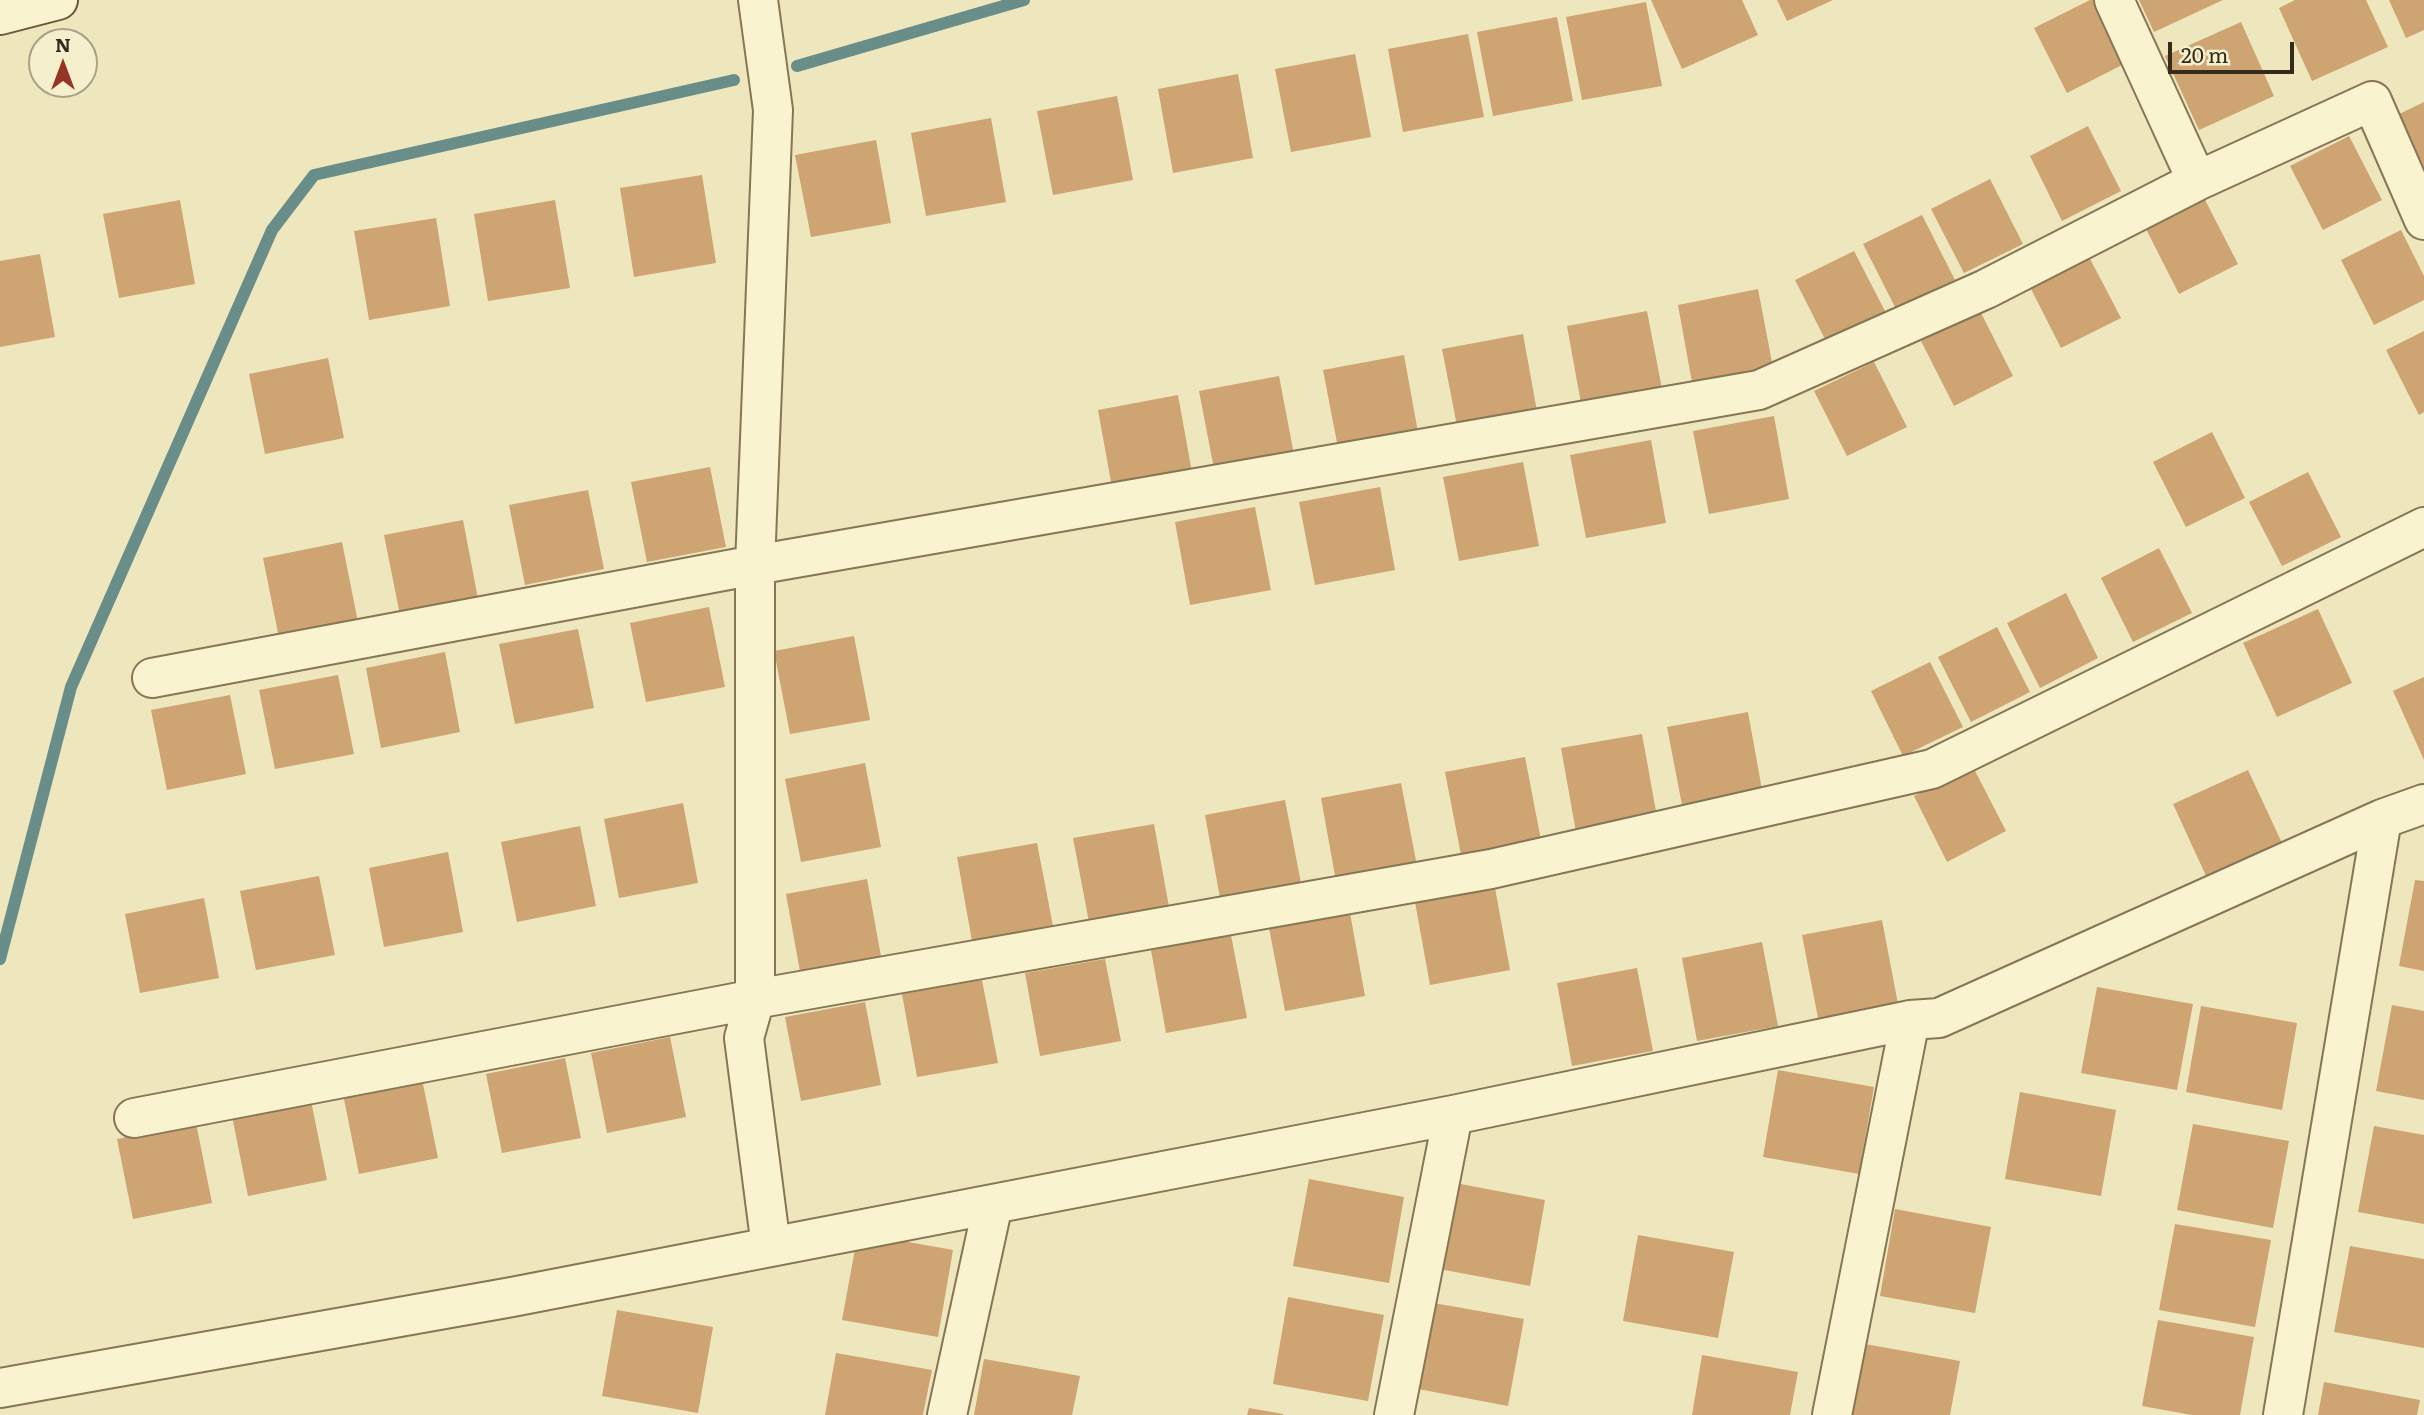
<!DOCTYPE html>
<html>
<head>
<meta charset="utf-8">
<style>
  body { margin:0 }
  #map { position:relative; width:2424px; height:1415px; overflow:hidden; background:#eee6bd; font-family:Literata,serif }
  canvas { display:block }
  .north { position:absolute; left:28px; top:28px; width:70px; height:70px; box-sizing:border-box; background:#f6efcd; border:2px solid #a9a186; border-radius:50%; rotate:0deg; font-size:19px; font-weight:700; line-height:28px; text-align:center; color:#352b1b }
  .north::after { content:''; display:block; margin:auto; width:24px; height:32px; background:#963425; clip-path:polygon(50% 0,100% 100%,50% 72%,0 100%) }
  .scale { position:absolute; left:2168px; top:42px; width:126px; height:32px; box-sizing:border-box; border:4px solid #352b1b; border-top:0; padding-left:9px; font-size:21px; line-height:24px; white-space:nowrap; color:#352b1b; -webkit-text-stroke:5px #f6efcd; paint-order:stroke }
</style>
</head>
<body>
<div id="map">
<canvas width="2424" height="1415"></canvas>
<div class="north">N</div>
<div class="scale">20 m</div>
</div>
<script>
const ctx = document.querySelector('canvas').getContext('2d');
ctx.lineJoin = 'round';
function strokePath(path, color, width, dash) { ctx.strokeStyle = color; ctx.lineWidth = width; ctx.lineCap = dash ? 'butt' : 'round'; ctx.setLineDash(dash || []); ctx.stroke(path); }
function fillPath(path, color) { ctx.fillStyle = color; ctx.fill(path, 'evenodd'); }
const stream = new Path2D(`
  M 797,66 L 1024,0
  M 0,959 L 71,687 L 272,230 L 314,175 L 734,80`);
const building = new Path2D(`
  M 1651,0 L 1742,0 L 1758,35 L 1682,69 Z
  M 1777,0 L 1833,0 L 1787,21 Z
  M 2090,0 L 2094,0 L 2126,63 L 2067,93 L 2034,28 Z
  M 2139,0 L 2223,0 L 2154,32 Z
  M 2295,0 L 2366,0 L 2388,47 L 2312,81 L 2279,8 Z
  M 2389,0 L 2424,0 L 2424,30 L 2406,38 Z
  M 1646,2 L 1662,86 L 1582,100 L 1566,17 Z
  M 1557,17 L 1573,101 L 1493,116 L 1477,32 Z
  M 2241,22 L 2274,96 L 2199,130 L 2165,56 Z
  M 1468,34 L 1484,117 L 1403,132 L 1388,49 Z
  M 1355,54 L 1371,137 L 1291,152 L 1275,69 Z
  M 1238,74 L 1253,158 L 1173,173 L 1158,89 Z
  M 1117,96 L 1133,180 L 1053,195 L 1037,111 Z
  M 2424,102 L 2424,184 L 2393,117 Z
  M 991,118 L 1006,202 L 926,216 L 911,133 Z
  M 2088,126 L 2121,191 L 2062,221 L 2030,156 Z
  M 2349,136 L 2382,200 L 2323,230 L 2290,166 Z
  M 876,140 L 891,223 L 811,237 L 795,155 Z
  M 702,175 L 716,263 L 634,277 L 620,188 Z
  M 1990,179 L 2023,244 L 1964,273 L 1931,209 Z
  M 180,200 L 195,284 L 119,298 L 103,214 Z
  M 555,200 L 570,288 L 488,301 L 474,214 Z
  M 2205,200 L 2238,264 L 2179,294 L 2146,229 Z
  M 1922,215 L 1955,280 L 1896,309 L 1863,244 Z
  M 436,218 L 450,306 L 369,320 L 354,231 Z
  M 2401,230 L 2424,276 L 2424,300 L 2374,325 L 2341,260 Z
  M 1854,251 L 1887,315 L 1828,345 L 1795,280 Z
  M 2087,253 L 2121,318 L 2061,348 L 2028,283 Z
  M 40,254 L 55,337 L 0,347 L 0,261 Z
  M 1758,289 L 1774,373 L 1693,388 L 1678,305 Z
  M 1647,311 L 1663,394 L 1582,409 L 1567,326 Z
  M 1980,311 L 2013,376 L 1954,406 L 1921,341 Z
  M 2424,331 L 2424,412 L 2419,415 L 2386,350 Z
  M 1523,334 L 1538,417 L 1458,431 L 1442,349 Z
  M 1404,355 L 1419,438 L 1339,453 L 1323,370 Z
  M 328,358 L 344,438 L 265,454 L 249,374 Z
  M 1874,362 L 1907,427 L 1847,456 L 1814,391 Z
  M 1279,376 L 1295,460 L 1215,474 L 1199,391 Z
  M 1178,395 L 1193,478 L 1113,493 L 1098,410 Z
  M 1774,416 L 1789,499 L 1709,514 L 1693,431 Z
  M 2212,432 L 2245,498 L 2186,527 L 2153,462 Z
  M 1651,440 L 1666,523 L 1586,538 L 1570,455 Z
  M 1523,462 L 1539,546 L 1459,561 L 1443,477 Z
  M 710,467 L 726,547 L 647,562 L 631,482 Z
  M 2308,472 L 2341,537 L 2282,566 L 2249,502 Z
  M 1380,487 L 1395,570 L 1315,585 L 1299,502 Z
  M 588,490 L 604,569 L 525,585 L 509,505 Z
  M 1255,507 L 1271,590 L 1190,605 L 1175,522 Z
  M 463,520 L 478,599 L 400,615 L 384,535 Z
  M 342,542 L 358,622 L 279,638 L 263,558 Z
  M 2159,548 L 2192,613 L 2133,642 L 2101,578 Z
  M 2066,593 L 2098,658 L 2040,688 L 2007,623 Z
  M 709,607 L 725,687 L 646,702 L 630,623 Z
  M 2318,609 L 2352,683 L 2277,717 L 2243,643 Z
  M 1997,627 L 2030,692 L 1971,722 L 1938,657 Z
  M 578,629 L 594,708 L 515,724 L 499,644 Z
  M 854,636 L 870,720 L 790,734 L 774,651 Z
  M 445,652 L 460,732 L 381,748 L 366,668 Z
  M 1930,662 L 1963,727 L 1903,756 L 1871,691 Z
  M 338,675 L 354,754 L 275,769 L 259,690 Z
  M 2424,677 L 2424,760 L 2393,691 Z
  M 230,695 L 246,774 L 167,790 L 151,710 Z
  M 1748,712 L 1763,795 L 1683,810 L 1667,727 Z
  M 1642,734 L 1657,817 L 1576,832 L 1561,748 Z
  M 1525,757 L 1541,840 L 1461,855 L 1445,772 Z
  M 865,763 L 881,847 L 801,862 L 785,779 Z
  M 1973,767 L 2006,831 L 1947,862 L 1914,796 Z
  M 2248,770 L 2282,843 L 2207,878 L 2173,804 Z
  M 1401,783 L 1417,866 L 1336,881 L 1321,798 Z
  M 1285,800 L 1301,883 L 1220,898 L 1205,815 Z
  M 683,803 L 698,883 L 619,898 L 604,819 Z
  M 1154,824 L 1169,907 L 1089,922 L 1073,838 Z
  M 580,826 L 596,906 L 517,922 L 501,842 Z
  M 1037,843 L 1053,926 L 972,941 L 957,857 Z
  M 448,852 L 463,932 L 384,947 L 369,868 Z
  M 319,876 L 335,955 L 256,970 L 240,891 Z
  M 867,879 L 882,962 L 801,977 L 786,894 Z
  M 2415,880 L 2424,881 L 2424,971 L 2399,966 Z
  M 1495,888 L 1510,970 L 1430,985 L 1415,902 Z
  M 204,898 L 219,978 L 140,993 L 125,914 Z
  M 1350,913 L 1365,996 L 1285,1011 L 1269,928 Z
  M 1882,920 L 1898,1004 L 1818,1018 L 1802,935 Z
  M 1231,935 L 1247,1018 L 1166,1033 L 1151,950 Z
  M 1762,942 L 1778,1026 L 1697,1041 L 1682,958 Z
  M 1105,959 L 1121,1041 L 1040,1056 L 1025,973 Z
  M 1637,968 L 1653,1051 L 1572,1066 L 1557,983 Z
  M 982,980 L 998,1063 L 917,1077 L 902,994 Z
  M 2097,987 L 2193,1004 L 2177,1090 L 2081,1073 Z
  M 865,1002 L 881,1085 L 801,1101 L 785,1017 Z
  M 2392,1005 L 2424,1011 L 2424,1100 L 2376,1091 Z
  M 2201,1006 L 2297,1023 L 2282,1110 L 2186,1092 Z
  M 670,1037 L 686,1117 L 607,1133 L 591,1053 Z
  M 565,1058 L 581,1138 L 502,1153 L 486,1074 Z
  M 1778,1070 L 1874,1087 L 1859,1174 L 1763,1157 Z
  M 422,1079 L 438,1158 L 359,1174 L 343,1094 Z
  M 2020,1092 L 2116,1110 L 2101,1196 L 2005,1179 Z
  M 311,1101 L 327,1180 L 248,1196 L 232,1116 Z
  M 196,1123 L 212,1203 L 133,1219 L 117,1139 Z
  M 2193,1124 L 2289,1141 L 2273,1228 L 2177,1210 Z
  M 2374,1126 L 2424,1135 L 2424,1224 L 2358,1212 Z
  M 1309,1179 L 1404,1197 L 1389,1283 L 1293,1266 Z
  M 1450,1182 L 1545,1200 L 1530,1286 L 1434,1268 Z
  M 1895,1209 L 1991,1227 L 1975,1313 L 1880,1296 Z
  M 2175,1224 L 2271,1240 L 2255,1327 L 2159,1310 Z
  M 858,1233 L 953,1250 L 938,1337 L 842,1320 Z
  M 1638,1235 L 1734,1252 L 1718,1338 L 1623,1321 Z
  M 2350,1246 L 2424,1259 L 2424,1348 L 2334,1332 Z
  M 1288,1297 L 1384,1315 L 1368,1401 L 1273,1384 Z
  M 1428,1302 L 1524,1319 L 1508,1406 L 1413,1388 Z
  M 617,1310 L 713,1327 L 698,1413 L 602,1396 Z
  M 2158,1320 L 2254,1337 L 2240,1415 L 2192,1415 L 2142,1406 Z
  M 1865,1344 L 1960,1361 L 1950,1415 L 1852,1415 Z
  M 836,1353 L 932,1370 L 923,1415 L 825,1415 Z
  M 1702,1355 L 1798,1372 L 1790,1415 L 1692,1415 Z
  M 984,1359 L 1080,1376 L 1072,1415 L 974,1415 Z
  M 2324,1382 L 2420,1400 L 2417,1415 L 2318,1415 Z
  M 1249,1408 L 1283,1414 L 1283,1415 L 1247,1415 Z`);
const street = new Path2D(`
  M 758,0 L 773,110 L 755,565 L 755,999 L 744,1038 L 771,1247
  M 2114,0 L 2197,181
  M 152,678 L 755,565 L 1759,390 L 1986,289 L 2197,181 L 2372,101 L 2424,220
  M 134,1118 L 755,999 L 1491,869 L 1932,769 L 2424,527
  M 0,1388 L 512,1297 L 1453,1115 L 1910,1020 L 1939,1018 L 2382,819 L 2424,804
  M 947,1415 L 993,1204
  M 1394,1415 L 1453,1115
  M 1832,1415 L 1910,1020
  M 2283,1415 L 2382,819`);
const secondary = new Path2D(`
  M 0,15 L 58,0`);
strokePath(stream, '#698d89', 12);
fillPath(building, '#cda472');
strokePath(street, '#867656', 42);
strokePath(secondary, '#68573a', 42);
strokePath(street, '#f9f3d0', 38);
strokePath(secondary, '#f9f3d0', 38);
</script>
</body>
</html>
